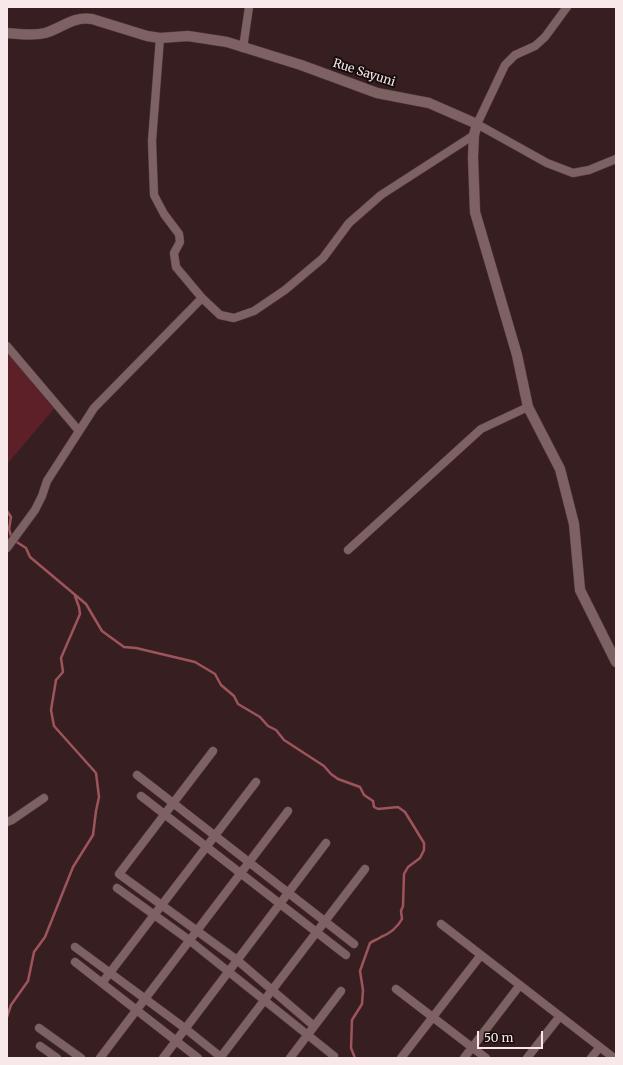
<!DOCTYPE html>
<html>
<head>
<meta charset="utf-8">
<style>
  body { margin:0 }
  #map { position:relative; width:623px; height:1065px; overflow:hidden; background:#371f21; font-family:Merriweather,serif }
  canvas { display:block }
  .frame { position:absolute; inset:0; border:8px solid #f9e8e9; pointer-events:none }
  .scale { position:absolute; left:477px; top:1031px; width:66px; height:18px; box-sizing:border-box; border:2px solid #f9e8e9; border-top:0; padding-left:5px; font-size:12px; line-height:14px; white-space:nowrap; color:#f9e8e9; -webkit-text-stroke:3px #170c0d; paint-order:stroke }
</style>
</head>
<body>
<div id="map">
<canvas width="623" height="1065"></canvas>
<div class="frame"></div>
<div class="scale">50 m</div>
</div>
<script>
const ctx = document.querySelector('canvas').getContext('2d');
ctx.lineJoin = 'round';
function fillPath(path, color) { ctx.fillStyle = color; ctx.fill(path, 'evenodd'); }
function strokePath(path, color, width, dash) { ctx.strokeStyle = color; ctx.lineWidth = width; ctx.lineCap = dash ? 'butt' : 'round'; ctx.setLineDash(dash || []); ctx.stroke(path); }
function write(font, color, halo, rows, align = 'center') {
  ctx.font = font + ' Merriweather,serif'; ctx.lineWidth = 4; ctx.setLineDash([]); ctx.textBaseline = 'middle'; ctx.strokeStyle = halo; ctx.fillStyle = color; for (const [text, x, y, turn = 0] of rows) {
    ctx.save(); ctx.translate(x, y); ctx.rotate((+turn || 0) * Math.PI / 180); ctx.textAlign = isNaN(turn) ? turn : align; if (halo) ctx.strokeText(text, 0, 0); ctx.fillText(text, 0, 0); ctx.restore();
  }
}
const green = new Path2D(`
  M 7,351 L 54,409 L 7,464 Z`);
const stream = new Path2D(`
  M 7,511 L 11,517 L 9,529 L 12,539 L 26,548 L 30,557 L 86,604 L 102,631 L 124,647 L 136,648 L 195,662 L 215,674 L 221,685 L 234,696 L 238,704 L 260,717 L 268,726 L 276,730 L 284,740 L 324,766 L 331,774 L 338,779 L 360,787 L 364,795 L 373,801 L 374,807 L 378,809 L 398,807 L 405,812 L 424,843 L 424,850 L 420,858 L 408,867 L 404,874 L 403,906 L 401,911 L 402,919 C 397,928 391,933 381,937 C 377,940 374,940 370,943 L 360,971 L 363,990 L 362,1004 L 352,1020 L 351,1048 L 355,1058
  M 7,1017 L 11,1005 L 28,981 L 34,952 L 45,937 L 73,867 L 93,835 L 96,811 L 99,797 L 96,773 L 54,726 L 51,710 L 56,680 L 63,672 L 61,658 L 80,614 L 79,607 L 75,596`);
const minor = new Path2D(`
  M 567,7 L 545,37 L 535,46 L 515,55 L 505,65 L 477,124 L 547,163 L 573,173 L 589,170 L 616,159
  M 160,38 L 152,141 L 154,195 L 164,214 L 179,234 L 180,242 L 174,253 L 176,267 L 202,298 L 220,315 L 234,318 L 254,311 L 285,290 L 323,258 L 349,223 L 381,195 L 474,135
  M 243,48 L 249,7
  M 7,346 L 79,431
  M 7,548 L 35,510 L 42,496 L 47,481 L 94,408 L 202,298
  M 348,550 L 481,429 L 528,407
  M 213,751 L 119,874 L 237,960 L 314,1026
  M 137,775 L 354,944
  M 141,796 L 346,955
  M 7,822 L 12,820 L 44,798
  M 117,888 L 189,940 L 334,1056
  M 441,924 L 614,1058
  M 75,947 L 186,1029 L 222,1058
  M 75,962 L 198,1058
  M 102,983 L 256,782
  M 396,989 L 486,1058
  M 39,1028 L 81,1058
  M 40,1046 L 57,1058
  M 100,1058 L 288,811
  M 163,1058 L 326,843
  M 220,1058 L 365,869
  M 290,1058 L 341,991
  M 401,1058 L 481,955
  M 464,1058 L 520,985
  M 527,1058 L 560,1016
  M 591,1058 L 600,1047`);
const tertiary = new Path2D(`
  M 7,33 C 19,34 32,36 45,33 C 62,28 73,16 92,19 L 147,36 L 160,38 L 188,36 L 227,42 L 301,65 L 377,93 L 429,103 L 477,124 L 474,135 L 473,157 L 475,212 L 517,355 L 528,407 L 560,469 L 574,524 L 580,590 L 616,662`);
const streetNames = [
  ["Rue Sayuni",364,73,18]
];
fillPath(green, '#5d2029');
strokePath(stream, '#9d545b', 2.5);
strokePath(minor, '#523e40', 9);
strokePath(tertiary, '#523e40', 11);
strokePath(minor, '#7e6263', 8);
strokePath(tertiary, '#7e6263', 10);
write('12px', '#f9e8e9', '#170c0d', streetNames);
</script>
</body>
</html>
